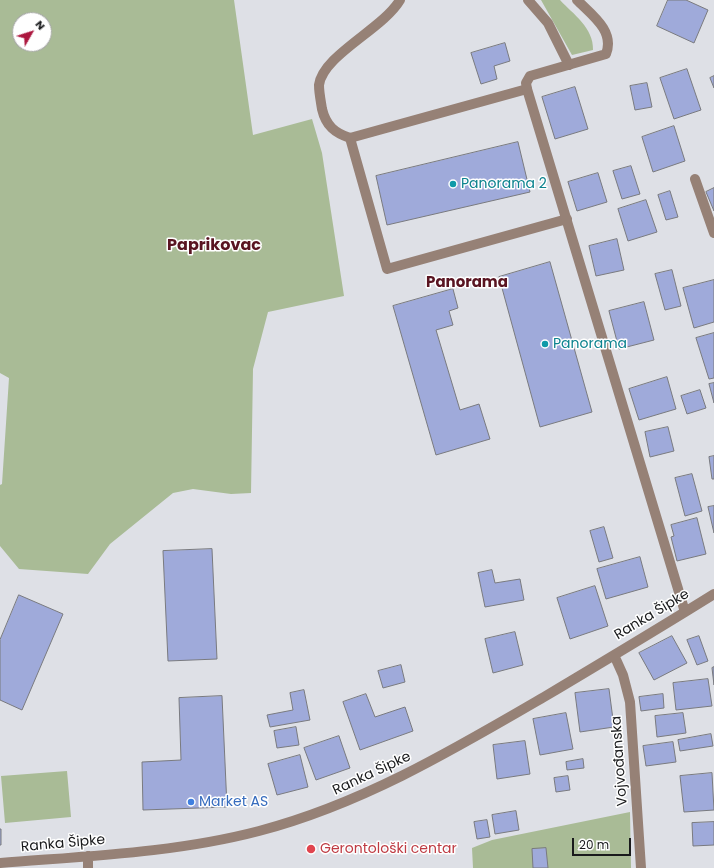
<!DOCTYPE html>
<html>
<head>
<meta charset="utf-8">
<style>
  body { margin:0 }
  #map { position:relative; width:714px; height:868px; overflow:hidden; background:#dee0e6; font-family:Poppins,sans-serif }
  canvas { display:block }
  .north { position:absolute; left:12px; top:12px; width:40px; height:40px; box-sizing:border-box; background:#fff; border:1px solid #a3a3a4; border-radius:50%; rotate:51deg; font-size:11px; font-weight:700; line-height:16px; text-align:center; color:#191a1c }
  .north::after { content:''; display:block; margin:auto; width:14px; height:18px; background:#ac173e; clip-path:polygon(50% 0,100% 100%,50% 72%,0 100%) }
  .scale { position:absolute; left:572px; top:838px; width:59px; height:18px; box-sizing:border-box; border:2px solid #191a1c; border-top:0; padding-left:5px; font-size:12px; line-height:14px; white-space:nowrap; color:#191a1c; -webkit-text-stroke:3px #fff; paint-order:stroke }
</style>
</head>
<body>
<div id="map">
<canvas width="714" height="868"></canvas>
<div class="north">N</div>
<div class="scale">20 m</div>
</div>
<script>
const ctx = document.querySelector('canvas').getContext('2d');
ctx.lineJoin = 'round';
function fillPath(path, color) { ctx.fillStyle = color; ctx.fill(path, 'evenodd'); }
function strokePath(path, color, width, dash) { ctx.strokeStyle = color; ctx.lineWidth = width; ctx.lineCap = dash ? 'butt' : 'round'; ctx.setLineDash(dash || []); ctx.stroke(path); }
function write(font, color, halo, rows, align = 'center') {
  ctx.font = font + ' Poppins,sans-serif'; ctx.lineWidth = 3; ctx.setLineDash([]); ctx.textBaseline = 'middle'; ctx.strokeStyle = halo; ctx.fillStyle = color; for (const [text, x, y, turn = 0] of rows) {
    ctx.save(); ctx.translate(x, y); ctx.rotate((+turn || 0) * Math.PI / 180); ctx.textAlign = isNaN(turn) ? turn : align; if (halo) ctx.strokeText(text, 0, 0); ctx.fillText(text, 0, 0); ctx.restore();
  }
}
const green = new Path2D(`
  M 0,0 L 234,0 L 253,135 L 312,119 L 322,153 L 344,296 L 268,312 L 253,369 L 251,493 L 231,494 L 193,489 L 173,493 L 110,544 L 88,574 L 19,569 L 0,546 L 0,485 L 2,484 L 9,378 L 0,373 ZM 20,20 L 44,20 L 44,44 L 20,44 Z
  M 541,0 L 560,0 C 573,14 594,28 593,50 L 572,55 Z
  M 67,771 L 71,817 L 5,823 L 1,776 Z
  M 630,812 L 631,868 L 473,868 L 472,848 L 492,840 Z`);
const building = new Path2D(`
  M 668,0 L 686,0 L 708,10 L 694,43 L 657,26 Z
  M 505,43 L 510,61 L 494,66 L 497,79 L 481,84 L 471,53 Z
  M 687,69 L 701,110 L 674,119 L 660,78 Z
  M 714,76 L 714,88 L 710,78 Z
  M 647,83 L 652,107 L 635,110 L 630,86 Z
  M 575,87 L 588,129 L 555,139 L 542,97 Z
  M 674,126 L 685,161 L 653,172 L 642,137 Z
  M 518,142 L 530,192 L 387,225 L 376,176 Z
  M 631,166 L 640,194 L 622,199 L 613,171 Z
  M 598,173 L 607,202 L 577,211 L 568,182 Z
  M 714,188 L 714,211 L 706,192 Z
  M 670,191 L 678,217 L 666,220 L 658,195 Z
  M 646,200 L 657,232 L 628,241 L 618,209 Z
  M 617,239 L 624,270 L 596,276 L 589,246 Z
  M 550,262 L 592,412 L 540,427 L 499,277 Z
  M 672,270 L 681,306 L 665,310 L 655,274 Z
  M 714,280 L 714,322 L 694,328 L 683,288 Z
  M 453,289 L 458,308 L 449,311 L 453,325 L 436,330 L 460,410 L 479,404 L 490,439 L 436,455 L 393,306 Z
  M 644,302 L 654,340 L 619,349 L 609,311 Z
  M 714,333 L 714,378 L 709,379 L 696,338 Z
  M 667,377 L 676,409 L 639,420 L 629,389 Z
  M 714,383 L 714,403 L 709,384 Z
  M 700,390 L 706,408 L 687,414 L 681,396 Z
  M 668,427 L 674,451 L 650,457 L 645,432 Z
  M 714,456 L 714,479 L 712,479 L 709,457 Z
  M 692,474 L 702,511 L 685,516 L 675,478 Z
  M 714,506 L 714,533 L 708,507 Z
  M 697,518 L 706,554 L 677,561 L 671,537 L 674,536 L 671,525 Z
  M 604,527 L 613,558 L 599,562 L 590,531 Z
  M 212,549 L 217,659 L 168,661 L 163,551 Z
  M 640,557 L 648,587 L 606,599 L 597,569 Z
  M 492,570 L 495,583 L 520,579 L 524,600 L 485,607 L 478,573 Z
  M 595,586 L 608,626 L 570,639 L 557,598 Z
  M 19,595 L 63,614 L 22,710 L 0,700 L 0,640 Z
  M 515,632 L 523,665 L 493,673 L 485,639 Z
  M 672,636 L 687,663 L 654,680 L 639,653 Z
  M 699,636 L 708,661 L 697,665 L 687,640 Z
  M 401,665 L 405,682 L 383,688 L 378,671 Z
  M 714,667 L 714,685 L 712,668 Z
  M 708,679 L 712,706 L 676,710 L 673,683 Z
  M 609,689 L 614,727 L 580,732 L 575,693 Z
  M 304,690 L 310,720 L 270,727 L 267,715 L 293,710 L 290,693 Z
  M 366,694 L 375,717 L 405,707 L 413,731 L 360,750 L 343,702 Z
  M 663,694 L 664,708 L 641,711 L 639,697 Z
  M 222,696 L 227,807 L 143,810 L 142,762 L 181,760 L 179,698 Z
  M 566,713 L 573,749 L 540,755 L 533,719 Z
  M 683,713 L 686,733 L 657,737 L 655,716 Z
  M 296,727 L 299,745 L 277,748 L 274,731 Z
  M 711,734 L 713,746 L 680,751 L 678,740 Z
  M 339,736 L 350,768 L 316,780 L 304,748 Z
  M 525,741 L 530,774 L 497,779 L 493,745 Z
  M 673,742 L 676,762 L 646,766 L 643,746 Z
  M 300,755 L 308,787 L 277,795 L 268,764 Z
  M 583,759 L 584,768 L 567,770 L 566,762 Z
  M 712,773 L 714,810 L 684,812 L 680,776 Z
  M 568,776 L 570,790 L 556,792 L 554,778 Z
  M 516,811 L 519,830 L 495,834 L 492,815 Z
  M 487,820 L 490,837 L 477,839 L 474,822 Z
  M 714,822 L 714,845 L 693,846 L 692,823 Z
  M 0,829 L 1,829 L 1,845 L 0,845 Z
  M 546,848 L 548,868 L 533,868 L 532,849 Z`);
const service = new Path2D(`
  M 400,0 C 383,29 323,55 319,85 C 319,93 321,102 322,109 C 326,126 335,133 350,138 L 527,89
  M 528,0 L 548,23 L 569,65
  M 350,138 L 387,269 L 567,219`);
const minor = new Path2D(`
  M 577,0 C 592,15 615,31 606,54 L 530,76 L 526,83 L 527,89 L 685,612
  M 695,179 L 714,233
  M 614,655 L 623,675 L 630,702 L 641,868
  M 88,856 L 88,868
  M 0,863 C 87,856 175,853 259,831 C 362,804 453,750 544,697 C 601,663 658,629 714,594`);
const markers = [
  [453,184,4,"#0f9aa8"],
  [545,344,4,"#0f9aa8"],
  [191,802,4,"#3f7fe0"],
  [311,849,5,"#e0444e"]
];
const cultureNames = [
  ["Panorama 2",461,184],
  ["Panorama",553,344]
];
const streetNames = [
  ["Ranka Šipke",652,615,-31],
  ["Vojvođanska",620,761,-94],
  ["Ranka Šipke",372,774,-25],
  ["Ranka Šipke",63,844,-5]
];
const shopNames = [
  ["Market AS",199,802]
];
const healthNames = [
  ["Gerontološki centar",320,849]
];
const neighbourhoodNames = [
  ["Panorama",467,283]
];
const quarterNames = [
  ["Paprikovac",214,246]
];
fillPath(green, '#a9bb96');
fillPath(building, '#9faada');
strokePath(building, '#797a7f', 1);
strokePath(service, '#968176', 10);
strokePath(minor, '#968176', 10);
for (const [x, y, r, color] of markers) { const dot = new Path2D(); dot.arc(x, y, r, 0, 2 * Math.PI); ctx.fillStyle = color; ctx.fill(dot); strokePath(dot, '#fff', 1.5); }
write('14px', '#0d838f', '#fff', cultureNames, 'left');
write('14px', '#191a1c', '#fff', streetNames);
write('14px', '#366cbe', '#fff', shopNames, 'left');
write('14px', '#be3a42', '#fff', healthNames, 'left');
write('bold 15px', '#591421', '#fff', neighbourhoodNames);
write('bold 16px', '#591421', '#fff', quarterNames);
</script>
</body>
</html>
